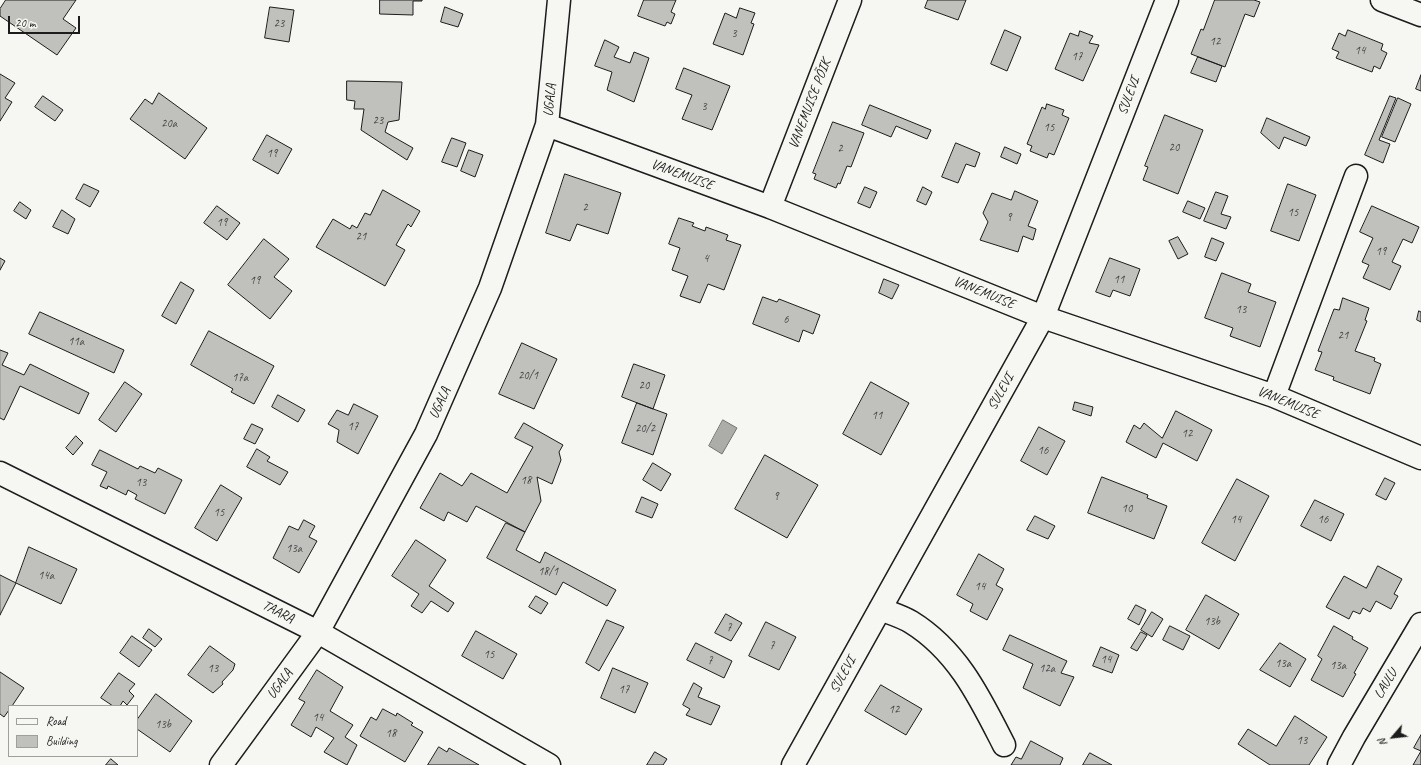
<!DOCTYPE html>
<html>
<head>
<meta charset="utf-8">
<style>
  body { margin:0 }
  #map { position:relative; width:1421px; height:765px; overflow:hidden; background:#f6f6f2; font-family:Caveat,sans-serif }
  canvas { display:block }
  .legend { position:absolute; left:8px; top:705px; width:130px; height:52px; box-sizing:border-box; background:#f6f6f2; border:1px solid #9f9f9c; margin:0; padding:5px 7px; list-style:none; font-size:12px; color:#1c1c1c }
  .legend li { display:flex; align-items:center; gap:8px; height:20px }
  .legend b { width:20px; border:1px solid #9f9f9c }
  .north { position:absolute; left:1373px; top:717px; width:40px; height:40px; -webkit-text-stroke:3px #f6f6f2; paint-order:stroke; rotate:242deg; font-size:11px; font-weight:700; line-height:16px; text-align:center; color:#1c1c1c }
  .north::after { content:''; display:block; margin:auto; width:14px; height:18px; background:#1c1c1c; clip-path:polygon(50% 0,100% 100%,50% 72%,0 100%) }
  .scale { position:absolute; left:8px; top:16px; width:72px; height:18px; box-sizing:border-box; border:2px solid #1c1c1c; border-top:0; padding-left:5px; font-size:12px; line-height:14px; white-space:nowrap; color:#1c1c1c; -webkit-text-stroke:3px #f6f6f2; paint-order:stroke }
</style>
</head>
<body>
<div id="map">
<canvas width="1421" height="765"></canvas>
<ul class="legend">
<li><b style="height:5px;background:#f6f6f2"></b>Road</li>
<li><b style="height:11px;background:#c0c0bd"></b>Building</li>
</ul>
<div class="north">N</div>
<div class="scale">20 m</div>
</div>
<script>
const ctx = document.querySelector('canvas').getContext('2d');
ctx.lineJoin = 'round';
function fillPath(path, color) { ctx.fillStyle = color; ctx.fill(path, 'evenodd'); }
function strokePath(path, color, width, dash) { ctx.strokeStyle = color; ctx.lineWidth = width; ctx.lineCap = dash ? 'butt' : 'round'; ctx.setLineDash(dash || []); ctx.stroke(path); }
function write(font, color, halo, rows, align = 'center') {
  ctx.font = font + ' Caveat,sans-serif'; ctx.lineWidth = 3; ctx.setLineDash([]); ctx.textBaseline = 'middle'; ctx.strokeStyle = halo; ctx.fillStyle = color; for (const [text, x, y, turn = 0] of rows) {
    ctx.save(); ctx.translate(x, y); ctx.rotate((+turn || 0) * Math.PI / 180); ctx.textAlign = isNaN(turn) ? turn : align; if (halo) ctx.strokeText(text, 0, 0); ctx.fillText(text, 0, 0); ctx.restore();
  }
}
const water = new Path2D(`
  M 723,420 L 737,428 L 722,454 L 709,446 Z`);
const building = new Path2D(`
  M 6,0 L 76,0 L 63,19 L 76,28 L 57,55 L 0,16 L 0,9 Z
  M 380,0 L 422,0 L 422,1 L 413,1 L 413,15 L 380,14 Z
  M 644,0 L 676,0 L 671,12 L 675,14 L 671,24 L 667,22 L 665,26 L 638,16 Z
  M 928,0 L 966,0 L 958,20 L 925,8 Z
  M 1215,0 L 1254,0 L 1260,2 L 1254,17 L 1245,14 L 1225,67 L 1191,54 L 1201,29 L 1203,30 Z
  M 270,7 L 294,10 L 289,42 L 265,38 Z
  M 445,7 L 463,14 L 458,27 L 441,22 Z
  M 740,8 L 755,13 L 751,23 L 754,24 L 743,55 L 713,44 L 725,13 L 736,18 Z
  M 1005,30 L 1021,37 L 1007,71 L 991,64 Z
  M 1348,30 L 1383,44 L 1381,50 L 1387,53 L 1380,69 L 1374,66 L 1372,72 L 1336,58 L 1339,52 L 1332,49 L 1339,33 L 1345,36 Z
  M 1080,31 L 1093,36 L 1089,43 L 1099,45 L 1083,81 L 1055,69 L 1070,33 L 1078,36 Z
  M 605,40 L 619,47 L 614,57 L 630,63 L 634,52 L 649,58 L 634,102 L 607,90 L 612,72 L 595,66 Z
  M 1198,57 L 1222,66 L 1216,82 L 1191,73 Z
  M 684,68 L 730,86 L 712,130 L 682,119 L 692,95 L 676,89 Z
  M 0,74 L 15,83 L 5,98 L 12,102 L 0,121 Z
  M 1421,75 L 1421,91 L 1416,89 Z
  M 347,81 L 402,82 L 399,120 L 388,122 L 385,132 L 413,148 L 407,160 L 361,130 L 364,109 L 354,109 L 355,101 L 347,100 Z
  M 159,93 L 207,128 L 185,159 L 130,119 L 145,99 L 152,104 Z
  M 43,96 L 63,110 L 55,121 L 35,107 Z
  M 1390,96 L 1396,98 L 1379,140 L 1390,144 L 1383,163 L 1365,155 Z
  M 1398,98 L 1411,104 L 1395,142 L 1382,137 Z
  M 1047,104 L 1064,110 L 1062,115 L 1069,118 L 1054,155 L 1049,153 L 1047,158 L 1030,151 L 1032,146 L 1027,144 L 1042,107 L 1045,109 Z
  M 870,105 L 931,130 L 927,139 L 896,126 L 891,137 L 862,125 Z
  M 1165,115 L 1203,130 L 1178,194 L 1143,180 L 1148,167 L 1145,166 Z
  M 1267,118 L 1310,137 L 1306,146 L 1284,137 L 1279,149 L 1261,133 Z
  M 833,122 L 864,133 L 851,167 L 847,166 L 840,184 L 838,183 L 836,188 L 814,179 L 816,174 L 813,173 Z
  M 267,135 L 292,149 L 278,174 L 253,160 Z
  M 452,138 L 466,143 L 457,167 L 442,162 Z
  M 956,143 L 980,153 L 975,167 L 966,164 L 958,183 L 942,177 Z
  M 1005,147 L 1021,154 L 1017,164 L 1001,157 Z
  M 469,150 L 483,155 L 475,177 L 461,171 Z
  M 565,174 L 621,193 L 608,234 L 577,224 L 570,241 L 546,233 Z
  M 84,184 L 99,191 L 90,207 L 76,199 Z
  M 1288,184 L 1316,195 L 1299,241 L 1271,231 Z
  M 865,187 L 877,192 L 870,208 L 858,203 Z
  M 923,187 L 932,192 L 926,205 L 917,201 Z
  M 383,190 L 420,211 L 411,227 L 408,224 L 396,245 L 405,250 L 385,286 L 316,247 L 333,219 L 350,229 L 352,225 L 357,228 L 365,213 L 370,215 Z
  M 1015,191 L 1038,201 L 1028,226 L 1036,229 L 1033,240 L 1023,236 L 1018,252 L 980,240 L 988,222 L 983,213 L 992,193 L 1011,200 Z
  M 1216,192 L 1228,196 L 1221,214 L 1231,217 L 1226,229 L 1204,221 Z
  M 1188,201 L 1205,208 L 1200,219 L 1183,212 Z
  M 20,202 L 31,210 L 26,219 L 14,211 Z
  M 217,206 L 240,223 L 227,240 L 204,223 Z
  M 1372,206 L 1419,227 L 1412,243 L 1403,239 L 1392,262 L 1401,266 L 1390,290 L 1363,278 L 1369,265 L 1362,262 L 1373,238 L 1360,232 Z
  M 62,210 L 75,219 L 68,234 L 53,227 Z
  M 679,218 L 694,223 L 692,226 L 705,231 L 706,227 L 728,235 L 726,240 L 741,245 L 724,290 L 708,284 L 700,303 L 680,296 L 688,276 L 672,270 L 680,248 L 669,244 Z
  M 1178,237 L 1188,254 L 1178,259 L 1169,241 Z
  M 1212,238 L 1224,243 L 1216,261 L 1205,257 Z
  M 264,239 L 289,259 L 274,277 L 292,291 L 270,319 L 228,285 Z
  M 0,258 L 5,261 L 0,270 Z
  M 1110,258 L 1140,269 L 1130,296 L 1113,290 L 1110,297 L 1096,292 Z
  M 1222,273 L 1251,284 L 1248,292 L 1276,302 L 1260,347 L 1230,336 L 1233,328 L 1205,318 Z
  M 884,279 L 899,285 L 892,299 L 879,293 Z
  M 181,282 L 194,290 L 176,324 L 162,316 Z
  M 763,297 L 777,302 L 779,299 L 820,315 L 813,334 L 803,330 L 799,342 L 753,324 Z
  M 1343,298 L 1369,308 L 1365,320 L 1367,321 L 1355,351 L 1375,358 L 1374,361 L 1381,364 L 1370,394 L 1333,380 L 1334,377 L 1315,370 L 1322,352 L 1318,351 L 1334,309 L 1339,310 Z
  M 1419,311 L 1421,312 L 1421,322 L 1417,320 Z
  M 40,312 L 124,350 L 114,373 L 29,334 Z
  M 209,331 L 274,366 L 254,404 L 231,392 L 233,389 L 191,365 Z
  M 522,343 L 557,359 L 534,409 L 499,394 Z
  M 0,350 L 8,353 L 2,365 L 24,375 L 30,364 L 89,393 L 79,414 L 20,386 L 4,420 L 0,418 Z
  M 634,364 L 665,375 L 653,409 L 622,397 Z
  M 125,382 L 142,394 L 116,432 L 99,420 Z
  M 871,382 L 909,403 L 881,455 L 843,434 Z
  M 278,395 L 305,410 L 298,422 L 272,407 Z
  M 1075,402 L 1093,407 L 1091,416 L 1073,410 Z
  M 637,403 L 667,414 L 653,455 L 622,443 Z
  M 354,404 L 378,416 L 358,454 L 337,442 L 339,430 L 328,424 L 337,410 L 348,415 Z
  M 1176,411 L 1212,430 L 1197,461 L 1163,443 L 1156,458 L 1126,442 L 1134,425 L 1140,429 L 1144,423 L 1162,438 Z
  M 524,423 L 563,445 L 559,452 L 561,460 L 552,484 L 537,477 L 541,501 L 525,532 L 476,506 L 467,522 L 448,512 L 444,521 L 420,508 L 440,473 L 462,486 L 471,473 L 507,493 L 533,447 L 515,438 Z
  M 252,424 L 263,429 L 255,444 L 244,439 Z
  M 1039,427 L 1065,441 L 1047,475 L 1021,461 Z
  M 76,436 L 83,443 L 73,455 L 66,448 Z
  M 257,449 L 270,457 L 267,461 L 288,472 L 280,485 L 247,467 Z
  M 100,450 L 138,469 L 140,466 L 155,473 L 158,468 L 182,480 L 165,514 L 135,499 L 137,495 L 128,490 L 126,495 L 108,486 L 107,489 L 100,486 L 107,472 L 92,465 Z
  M 765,455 L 818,485 L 787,538 L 735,509 Z
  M 653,463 L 671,474 L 661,491 L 643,480 Z
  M 1102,477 L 1148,495 L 1147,498 L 1167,506 L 1154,539 L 1088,513 Z
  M 1385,478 L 1395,483 L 1386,500 L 1376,495 Z
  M 1237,479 L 1269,496 L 1235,561 L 1202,543 Z
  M 221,485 L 242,498 L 217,541 L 195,528 Z
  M 642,497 L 658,504 L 652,518 L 636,512 Z
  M 1315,500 L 1344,514 L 1331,541 L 1301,526 Z
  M 1035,516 L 1055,526 L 1048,539 L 1027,530 Z
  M 304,520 L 315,526 L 309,537 L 317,541 L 299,573 L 273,558 L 289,526 L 298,530 Z
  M 506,523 L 525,532 L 516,550 L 540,563 L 545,552 L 616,590 L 607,606 L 563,582 L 556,595 L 487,558 Z
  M 416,540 L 446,560 L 429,586 L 454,603 L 448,612 L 431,601 L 422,613 L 411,606 L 419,594 L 392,576 Z
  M 29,547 L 77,569 L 61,604 L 16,583 Z
  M 979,554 L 1004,569 L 996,585 L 1003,589 L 987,620 L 970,611 L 973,604 L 957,595 Z
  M 1378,566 L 1402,579 L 1394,594 L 1398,596 L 1391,609 L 1376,601 L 1370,612 L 1363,608 L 1360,614 L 1353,611 L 1349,619 L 1326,607 L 1344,576 L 1366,588 Z
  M 0,575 L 16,583 L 0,615 Z
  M 1206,595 L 1239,614 L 1219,649 L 1186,630 Z
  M 536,596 L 548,603 L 541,614 L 529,607 Z
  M 1136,605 L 1146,610 L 1139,625 L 1128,619 Z
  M 1152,612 L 1163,619 L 1152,637 L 1141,630 Z
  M 726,614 L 742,623 L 731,641 L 715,633 Z
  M 607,620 L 624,627 L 599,671 L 586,663 Z
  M 766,622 L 796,637 L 779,670 L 749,656 Z
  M 1170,626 L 1190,636 L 1183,650 L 1163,640 Z
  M 1334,626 L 1353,637 L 1352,639 L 1368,648 L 1354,673 L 1356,674 L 1343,697 L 1311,680 L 1322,659 L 1318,656 Z
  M 149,629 L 162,639 L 155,647 L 143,638 Z
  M 476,631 L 517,654 L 503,679 L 462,656 Z
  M 1141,632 L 1147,635 L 1137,651 L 1131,648 Z
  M 1010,635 L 1067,661 L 1061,673 L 1074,677 L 1060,706 L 1023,688 L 1033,664 L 1003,650 Z
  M 132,636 L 152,650 L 139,667 L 120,653 Z
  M 696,643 L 732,661 L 724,678 L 687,660 Z
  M 1280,643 L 1306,659 L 1290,687 L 1260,670 Z
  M 210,646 L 235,664 L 233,670 L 222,682 L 223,684 L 213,693 L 188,675 Z
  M 1101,647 L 1119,655 L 1112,673 L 1093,666 Z
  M 613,668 L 648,683 L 635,713 L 601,698 Z
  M 317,670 L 343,687 L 330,711 L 353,725 L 345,737 L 357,745 L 347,765 L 324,752 L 334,738 L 316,727 L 311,737 L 291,725 L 305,702 L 299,699 Z
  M 0,672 L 24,688 L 12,706 L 9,706 L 9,710 L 4,717 L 0,714 Z
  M 119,673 L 135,684 L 129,691 L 134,696 L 127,705 L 123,701 L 120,706 L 113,706 L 101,698 Z
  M 694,683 L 702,688 L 698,697 L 720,706 L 711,725 L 686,715 L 690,709 L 683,705 Z
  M 881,685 L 922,709 L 906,735 L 865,711 Z
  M 156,694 L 192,721 L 170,752 L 137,729 L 137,720 Z
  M 383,709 L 396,716 L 397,713 L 413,723 L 411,725 L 423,732 L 405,762 L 360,736 L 371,717 L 376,720 Z
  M 1295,716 L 1327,737 L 1309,765 L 1270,765 L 1238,744 L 1248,729 L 1276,746 Z
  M 1421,735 L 1421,765 L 1413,765 L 1421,751 L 1414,748 Z
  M 1031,741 L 1063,758 L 1060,765 L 1011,765 L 1016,757 L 1021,759 Z
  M 439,747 L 447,752 L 449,748 L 479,765 L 428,765 Z
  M 655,752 L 667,759 L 663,765 L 647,765 Z
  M 1090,753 L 1112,765 L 1083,765 Z
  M 111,759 L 118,765 L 106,765 Z`);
const minor = new Path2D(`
  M 1382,0 L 1421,15
  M 547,125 L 770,207 L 1043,317 L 1274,396 L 1421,458
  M 770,207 L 850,0
  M 1274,396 L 1356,176
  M 0,473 L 318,632 L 549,765
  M 880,609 C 890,613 901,616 911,622 C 958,651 980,698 1004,745
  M 221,765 L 318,632 L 426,434 L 490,288 L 547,125 L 559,0
  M 793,765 L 1043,317 L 1167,0
  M 1339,765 L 1354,737 L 1421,624`);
const numberNames = [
  ["23",279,24],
  ["3",734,34],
  ["12",1215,42],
  ["14",1360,51],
  ["17",1077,57],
  ["3",704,107],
  ["23",378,121],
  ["20a",169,124],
  ["15",1049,128],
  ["20",1174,148],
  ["2",840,149],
  ["19",272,154],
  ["2",585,208],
  ["15",1293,213],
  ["9",1009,218],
  ["19",222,223],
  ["21",361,237],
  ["19",1381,252],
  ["4",706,259],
  ["11",1119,280],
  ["19",255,281],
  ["13",1241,310],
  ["6",786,320],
  ["21",1343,336],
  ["11a",76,342],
  ["20/1",528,376],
  ["17a",240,378],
  ["20",644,386],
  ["11",877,416],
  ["17",353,427],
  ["20/2",645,429],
  ["12",1187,434],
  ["16",1043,451],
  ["18",526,481],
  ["13",141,483],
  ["9",776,497],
  ["10",1127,509],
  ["15",219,513],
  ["14",1236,520],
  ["16",1323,520],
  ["13a",294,549],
  ["18/1",548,572],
  ["14a",46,576],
  ["14",980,587],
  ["13b",1212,622],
  ["7",729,628],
  ["7",772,646],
  ["15",489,655],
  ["14",1106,660],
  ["7",710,661],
  ["13a",1283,664],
  ["13a",1338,666],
  ["13",213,669],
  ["12a",1047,669],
  ["17",624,690],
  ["12",894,710],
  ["14",318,718],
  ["13b",163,725],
  ["18",391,734],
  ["13",1302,741]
];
const streetNames = [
  ["SULEVI",1129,96,-69],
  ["UGALA",550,100,-85],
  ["VANEMUISE PÕIK",810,104,-69],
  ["VANEMUISE",682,175,20],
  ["VANEMUISE",984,293,22],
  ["SULEVI",1001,392,-61],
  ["UGALA",440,403,-66],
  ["VANEMUISE",1288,403,22],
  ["TAARA",278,612,27],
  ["SULEVI",843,675,-61],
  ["UGALA",280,684,-54],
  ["LAULU",1386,684,-59]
];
fillPath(water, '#acaca9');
strokePath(water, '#727271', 1);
fillPath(building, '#c0c0bd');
strokePath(building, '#1c1c1c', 1);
strokePath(minor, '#1c1c1c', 25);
strokePath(minor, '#f6f6f2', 22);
write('12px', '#454544', null, numberNames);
write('14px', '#1c1c1c', '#f6f6f2', streetNames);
</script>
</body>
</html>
